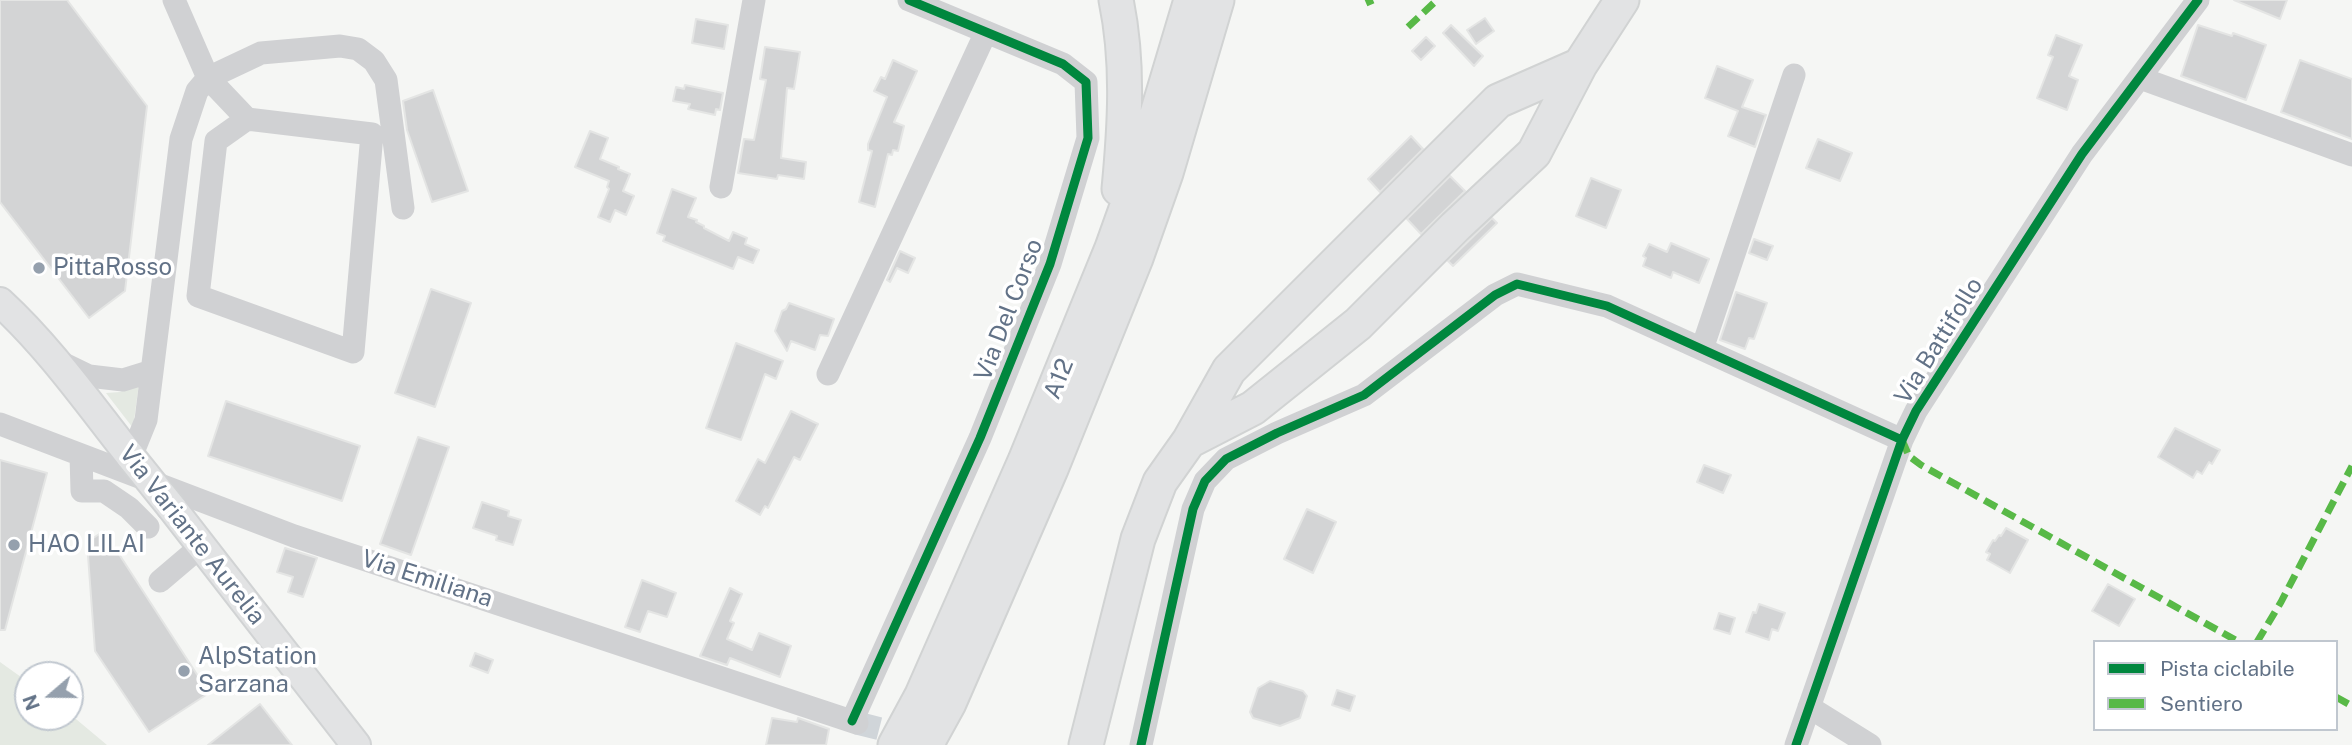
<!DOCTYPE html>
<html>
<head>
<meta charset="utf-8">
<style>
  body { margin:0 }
  #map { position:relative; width:2352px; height:745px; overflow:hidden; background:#f5f6f4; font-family:"Public Sans",sans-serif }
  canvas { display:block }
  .legend { position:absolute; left:2093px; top:640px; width:245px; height:91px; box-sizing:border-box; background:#fff; border:2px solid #c0c7cf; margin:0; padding:9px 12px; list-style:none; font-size:21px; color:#627287 }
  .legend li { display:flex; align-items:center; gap:14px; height:35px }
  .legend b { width:35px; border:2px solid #c0c7cf }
  .north { position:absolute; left:14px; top:661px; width:70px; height:70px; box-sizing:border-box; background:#fff; border:2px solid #c0c7cf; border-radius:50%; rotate:250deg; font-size:19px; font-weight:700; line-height:28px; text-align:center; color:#627287 }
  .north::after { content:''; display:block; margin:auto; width:24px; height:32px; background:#95a0ad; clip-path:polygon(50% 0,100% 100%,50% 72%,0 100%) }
</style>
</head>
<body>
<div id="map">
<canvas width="2352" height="745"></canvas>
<ul class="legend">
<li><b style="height:9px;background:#00873e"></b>Pista ciclabile</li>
<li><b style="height:9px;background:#58b947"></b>Sentiero</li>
</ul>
<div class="north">N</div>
</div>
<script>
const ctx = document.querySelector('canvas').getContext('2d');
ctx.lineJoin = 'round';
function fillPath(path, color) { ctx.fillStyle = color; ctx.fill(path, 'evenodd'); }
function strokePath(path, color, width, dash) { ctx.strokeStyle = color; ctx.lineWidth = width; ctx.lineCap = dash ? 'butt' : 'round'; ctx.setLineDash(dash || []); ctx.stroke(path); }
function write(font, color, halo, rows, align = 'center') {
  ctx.font = font + ' "Public Sans",sans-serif'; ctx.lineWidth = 7; ctx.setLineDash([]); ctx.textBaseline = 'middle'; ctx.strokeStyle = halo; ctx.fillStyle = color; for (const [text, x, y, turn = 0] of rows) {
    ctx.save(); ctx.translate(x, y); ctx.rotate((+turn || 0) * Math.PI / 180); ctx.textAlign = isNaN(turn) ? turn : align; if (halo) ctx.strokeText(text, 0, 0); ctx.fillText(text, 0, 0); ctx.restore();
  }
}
const green = new Path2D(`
  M 139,383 L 133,428 L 106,393 L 120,392 Z
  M 0,662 L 28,682 L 28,717 L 70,717 L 70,714 L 107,745 L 0,745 Z`);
const building = new Path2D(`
  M 0,0 L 67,0 L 147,106 L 125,291 L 89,318 L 0,202 Z
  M 2234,0 L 2287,0 L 2280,19 Z
  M 1485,18 L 1494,31 L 1476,44 L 1467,30 Z
  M 696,19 L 728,25 L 724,49 L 692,43 Z
  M 1451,25 L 1483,56 L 1474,66 L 1443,33 Z
  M 2198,25 L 2232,36 L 2233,33 L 2266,45 L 2246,100 L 2181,76 Z
  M 2056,35 L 2082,45 L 2069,76 L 2078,80 L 2067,110 L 2037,98 L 2053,57 L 2048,55 Z
  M 1426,37 L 1435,46 L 1421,60 L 1412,51 Z
  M 765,47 L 800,52 L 794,89 L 787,88 L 781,158 L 806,162 L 804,179 L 778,175 L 777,179 L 738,173 L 744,139 L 754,140 L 766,80 L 760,79 Z
  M 893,60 L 917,71 L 894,122 L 904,126 L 898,151 L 893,150 L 892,155 L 888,154 L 875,207 L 859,202 L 872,151 L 868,150 L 868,144 L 887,97 L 874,91 L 881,77 L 885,79 Z
  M 2300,60 L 2352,79 L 2352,139 L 2281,112 Z
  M 1717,66 L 1753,80 L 1742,107 L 1766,115 L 1755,147 L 1728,136 L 1738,111 L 1705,98 Z
  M 685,85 L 723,93 L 720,110 L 716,109 L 715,115 L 688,109 L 690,104 L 673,101 L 676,87 L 684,89 Z
  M 433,90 L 468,191 L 432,202 L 407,130 L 403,101 Z
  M 590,131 L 608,138 L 600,159 L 619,167 L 618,169 L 630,174 L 623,191 L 634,196 L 626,215 L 615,210 L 610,222 L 598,217 L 609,189 L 607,187 L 609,181 L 575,167 Z
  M 1411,136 L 1423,149 L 1380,192 L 1368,179 Z
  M 1818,139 L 1852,153 L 1840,181 L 1806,168 Z
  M 1450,176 L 1465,191 L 1421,234 L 1407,219 Z
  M 1591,178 L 1621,190 L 1606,228 L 1576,216 Z
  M 672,189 L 696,198 L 688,217 L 697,220 L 696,222 L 704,226 L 704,228 L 729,241 L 733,232 L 747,238 L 745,244 L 759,250 L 753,263 L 738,257 L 733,269 L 663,241 L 665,236 L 657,233 Z
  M 1492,218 L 1497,223 L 1453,266 L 1448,261 Z
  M 1754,239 L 1773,246 L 1767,260 L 1749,253 Z
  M 1671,243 L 1709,259 L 1699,283 L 1673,272 L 1671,278 L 1643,266 L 1646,258 L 1643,256 L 1649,244 L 1667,252 Z
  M 900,251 L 915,258 L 908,273 L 897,268 L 890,282 L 887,280 Z
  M 431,289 L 471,303 L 435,407 L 395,393 Z
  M 1736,292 L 1767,303 L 1754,339 L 1749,338 L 1745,349 L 1720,340 Z
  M 789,303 L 834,319 L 828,336 L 820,335 L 815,350 L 791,341 L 787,351 L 775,331 L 782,311 L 786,309 Z
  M 736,343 L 783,361 L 776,379 L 765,374 L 741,440 L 706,428 Z
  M 226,401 L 360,446 L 342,501 L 208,456 Z
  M 791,411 L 818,424 L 800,460 L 794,457 L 768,508 L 765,506 L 760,515 L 736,501 L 758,459 L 765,463 Z
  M 2175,428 L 2220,450 L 2212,464 L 2209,462 L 2202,474 L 2197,471 L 2193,478 L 2158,457 Z
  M 418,437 L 449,447 L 411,555 L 380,544 Z
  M 0,460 L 47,473 L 5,630 L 0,630 Z
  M 1704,465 L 1731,475 L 1723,493 L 1697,482 Z
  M 482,502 L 509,511 L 508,516 L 521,520 L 513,545 L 496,540 L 497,536 L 473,528 Z
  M 1307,509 L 1336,522 L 1313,573 L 1284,559 Z
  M 2006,528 L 2028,540 L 2010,573 L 1987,560 L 1990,554 L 1986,552 L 1993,540 L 1995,541 L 1999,535 L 2001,536 Z
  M 104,531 L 209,693 L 149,732 L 95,651 L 87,542 Z
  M 285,548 L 317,558 L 303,597 L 288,592 L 293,577 L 277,572 Z
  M 642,580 L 676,593 L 667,617 L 648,611 L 640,632 L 625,627 Z
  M 2108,584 L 2135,599 L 2119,626 L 2092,611 Z
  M 730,588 L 742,594 L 730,621 L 734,623 L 727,639 L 752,650 L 759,633 L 791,646 L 780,677 L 730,658 L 727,665 L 700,656 Z
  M 1759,604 L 1785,613 L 1778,631 L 1772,629 L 1769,640 L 1746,632 L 1753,612 L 1756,613 Z
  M 1719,613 L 1735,618 L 1730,634 L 1714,629 Z
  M 475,653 L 493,660 L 488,673 L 470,666 Z
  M 1270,681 L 1303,691 L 1307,696 L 1300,718 L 1280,726 L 1253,718 L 1250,712 L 1258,688 Z
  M 1337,690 L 1355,696 L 1350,711 L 1332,705 Z
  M 260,704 L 292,745 L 208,745 Z
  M 772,718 L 797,722 L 798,718 L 829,729 L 826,745 L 766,745 Z`);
const minorTunnel = new Path2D(`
  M 857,723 L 912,737`);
const minor = new Path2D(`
  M 174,0 L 208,78 L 247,119 L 372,134 L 353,352 L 198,296 L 216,141 L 247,119
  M 2140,78 L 2352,155
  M 721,187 L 754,0
  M 1702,349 L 1794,75
  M 56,360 L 89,376 L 123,380 L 152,371
  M 828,374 L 986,32
  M 0,424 L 294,536 L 857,723
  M 81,455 L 82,491 L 104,491 L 129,508 L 148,527
  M 131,457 L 146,420 L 181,139 L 197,91 L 208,78 L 261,53 L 340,46 L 358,49 L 374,61 L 386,80 L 403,208
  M 160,581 L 200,547
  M 1809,707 L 1870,745
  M 852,721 L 980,438 L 1050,264 L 1088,138 L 1086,82 L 1063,64 L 909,0
  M 1141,745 L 1193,509 L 1205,481 L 1226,459 L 1277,433 L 1364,395 L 1495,295 L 1517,284 L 1607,306 L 1902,440
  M 1796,745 L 1902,440 L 1916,411 L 2082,154 L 2198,0`);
const major = new Path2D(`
  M 0,302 C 50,348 89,404 131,457
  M 172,508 L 356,745`);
const highway = new Path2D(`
  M 1116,0 C 1129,62 1125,126 1119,189
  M 1189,441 L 1253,408 L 1358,324 L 1455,227 L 1534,153 L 1580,65 L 1622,0
  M 895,745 L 922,695 L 1025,461 L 1112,248 L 1142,164 L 1191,0
  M 926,745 L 949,703 L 1051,469 L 1136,258 L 1166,173 L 1217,0
  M 1086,745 L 1138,539 L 1160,482 L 1189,441 L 1229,370 L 1498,101 L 1580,65`);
const majorBridge = new Path2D(`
  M 131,457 L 172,508`);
const quiet = new Path2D(`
  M 1366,3 L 1373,0
  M 1408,27 L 1437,0
  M 1902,440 L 1909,456 L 1921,465 L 2239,642
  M 2257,642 L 2281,602 L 2352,466
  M 2336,697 L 2352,706`);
const cycleway = new Path2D(`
  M 852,721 L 980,438 L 1050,264 L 1088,138 L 1086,82 L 1063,64 L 909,0
  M 1141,745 L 1193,509 L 1205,481 L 1226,459 L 1277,433 L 1364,395 L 1495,295 L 1517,284 L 1607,306 L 1902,440
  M 1796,745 L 1902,440 L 1916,411 L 2082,154 L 2198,0`);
const markers = [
  [39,268,7,"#95a0ad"],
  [14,545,7,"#95a0ad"],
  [184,671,7,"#95a0ad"]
];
const poiNames = [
  ["PittaRosso",53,268],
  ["HAO LILAI",28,545],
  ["AlpStation",198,657],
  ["Sarzana",198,685]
];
const streetNames = [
  ["Via Del Corso",1009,310,-69],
  ["Via Battifollo",1939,341,-58],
  ["A12",1059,379,-68],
  ["Via Variante Aurelia",192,535,52],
  ["Via Emiliana",427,579,18]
];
fillPath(green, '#e4e9e2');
fillPath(building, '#d3d4d5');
strokePath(building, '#e4e5e4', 2);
strokePath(minorTunnel, '#d0d5d9', 23, [23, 11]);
strokePath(major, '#d1d3d4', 32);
strokePath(highway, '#d1d3d3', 37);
strokePath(minor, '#d0d1d3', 23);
strokePath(major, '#e2e3e4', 28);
strokePath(highway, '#e2e3e4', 33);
strokePath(majorBridge, '#d1d3d4', 32, []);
strokePath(majorBridge, '#e2e3e4', 28);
strokePath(quiet, '#58b947', 7, [14, 7]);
strokePath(cycleway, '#00873e', 9);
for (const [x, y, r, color] of markers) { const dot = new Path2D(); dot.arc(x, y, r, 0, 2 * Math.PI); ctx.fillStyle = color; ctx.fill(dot); strokePath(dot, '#fff', 2.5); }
write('24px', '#627287', '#fff', poiNames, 'left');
write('24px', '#627287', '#fff', streetNames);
</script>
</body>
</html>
